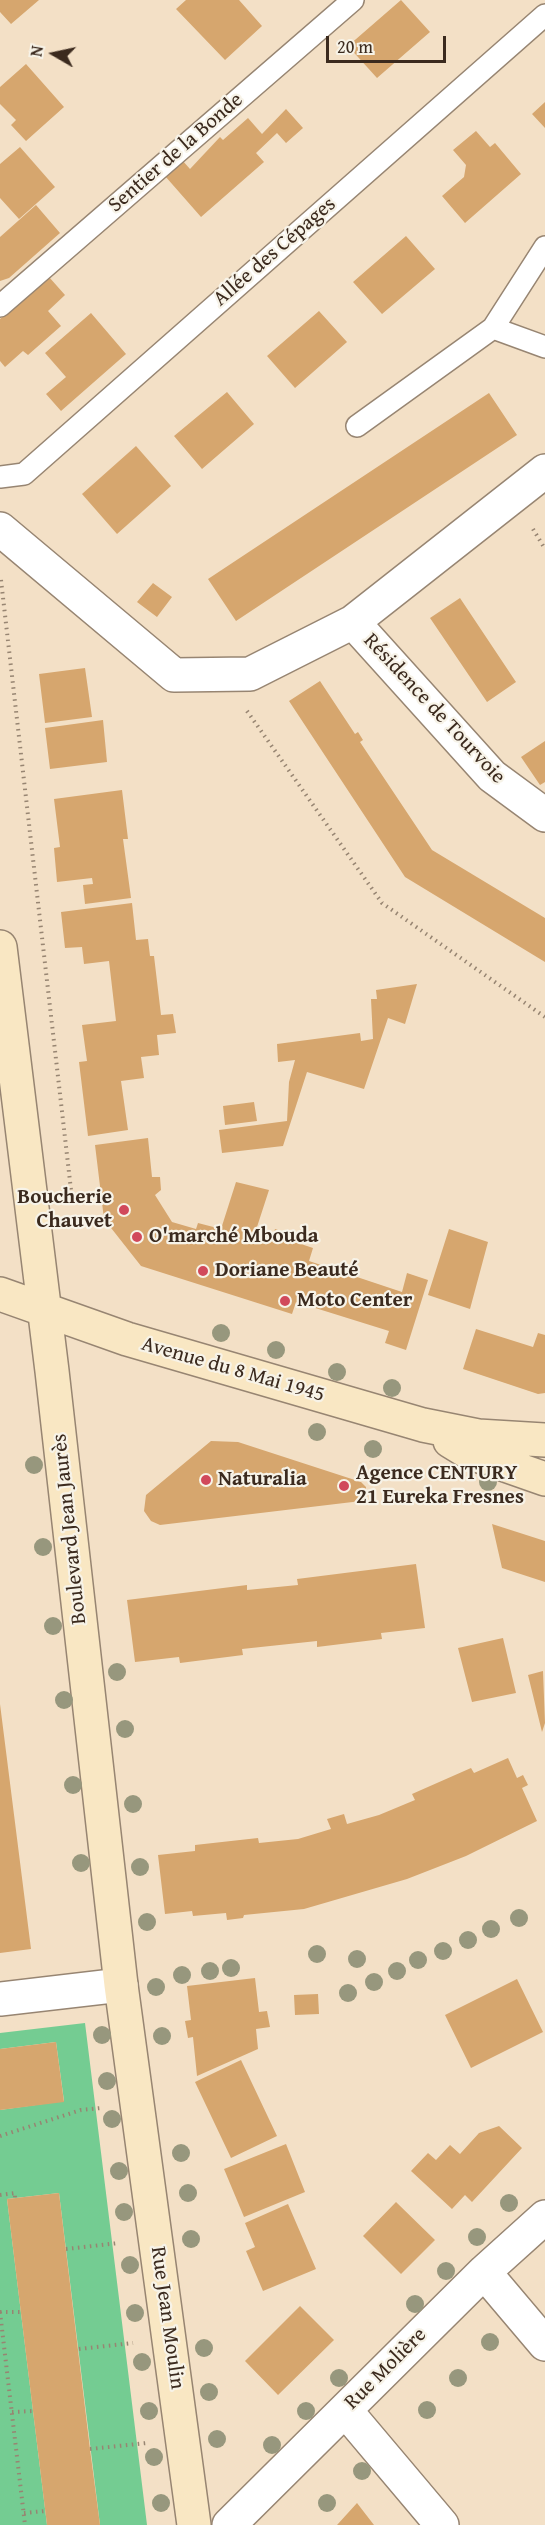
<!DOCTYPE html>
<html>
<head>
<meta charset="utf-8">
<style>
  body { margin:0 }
  #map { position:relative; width:545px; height:2525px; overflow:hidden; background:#f3e0c6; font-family:"Gentium Book Plus",serif }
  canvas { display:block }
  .north { position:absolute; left:24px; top:24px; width:60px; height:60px; -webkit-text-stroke:4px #f7f3e8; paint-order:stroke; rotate:279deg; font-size:16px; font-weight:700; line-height:24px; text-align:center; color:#3b2a1e }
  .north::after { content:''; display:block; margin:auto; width:21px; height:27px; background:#3b2a1e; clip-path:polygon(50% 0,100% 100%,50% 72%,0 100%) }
  .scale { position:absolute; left:326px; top:36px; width:120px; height:27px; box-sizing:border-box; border:3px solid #3b2a1e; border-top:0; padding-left:8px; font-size:18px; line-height:21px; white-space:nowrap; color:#3b2a1e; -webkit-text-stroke:4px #f7f3e8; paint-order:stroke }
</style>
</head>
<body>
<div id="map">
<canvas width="545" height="2525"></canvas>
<div class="north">N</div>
<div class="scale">20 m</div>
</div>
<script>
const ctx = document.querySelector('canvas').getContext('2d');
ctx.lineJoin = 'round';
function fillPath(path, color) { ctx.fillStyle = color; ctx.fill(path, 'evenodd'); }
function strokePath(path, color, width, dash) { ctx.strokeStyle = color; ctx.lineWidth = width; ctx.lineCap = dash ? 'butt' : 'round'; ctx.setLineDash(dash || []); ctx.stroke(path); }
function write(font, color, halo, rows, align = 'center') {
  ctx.font = font + ' "Gentium Book Plus",serif'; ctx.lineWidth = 4.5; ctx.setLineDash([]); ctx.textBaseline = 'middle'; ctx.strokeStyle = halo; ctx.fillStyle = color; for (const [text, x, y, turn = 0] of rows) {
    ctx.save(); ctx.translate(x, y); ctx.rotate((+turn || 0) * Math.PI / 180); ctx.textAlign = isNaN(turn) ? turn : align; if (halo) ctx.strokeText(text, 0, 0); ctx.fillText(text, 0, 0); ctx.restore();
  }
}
const green = new Path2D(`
  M 85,2023 L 147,2525 L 100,2525 L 59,2193 L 7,2199 L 47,2525 L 0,2525 L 0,2110 L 64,2101 L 56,2042 L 0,2049 L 0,2033 Z`);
const building = new Path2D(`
  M 0,0 L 39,0 L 11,24 L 0,12 Z
  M 186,0 L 239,0 L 262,26 L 225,60 L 176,9 Z
  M 401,0 L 430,32 L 377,78 L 348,46 Z
  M 26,64 L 64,107 L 26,141 L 11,125 L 16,120 L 0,104 L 0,87 Z
  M 545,102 L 545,128 L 532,114 Z
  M 286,109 L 303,128 L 286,143 L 277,133 L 256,153 L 264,162 L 201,217 L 165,176 L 182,160 L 190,169 L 220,137 L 223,140 L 248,118 L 262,134 Z
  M 476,131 L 490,147 L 495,143 L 521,174 L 465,223 L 442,196 L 464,177 L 466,165 L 453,150 Z
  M 20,147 L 55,187 L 19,219 L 0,198 L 0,164 Z
  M 36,205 L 60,233 L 9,278 L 0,281 L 0,237 Z
  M 406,236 L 435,269 L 382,314 L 353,282 Z
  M 49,277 L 65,295 L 48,311 L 61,326 L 28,355 L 23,351 L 5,367 L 0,361 L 0,319 Z
  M 319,311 L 347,342 L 295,388 L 267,356 Z
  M 91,313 L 126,354 L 61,411 L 46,394 L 66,377 L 45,353 Z
  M 227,392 L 254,424 L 202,469 L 174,436 Z
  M 489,393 L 517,435 L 236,621 L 208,579 Z
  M 136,446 L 171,486 L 117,534 L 82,494 Z
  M 153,583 L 172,597 L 157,617 L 137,602 Z
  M 460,598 L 516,682 L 487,702 L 430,618 Z
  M 85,668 L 92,717 L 45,723 L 39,674 Z
  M 320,681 L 355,734 L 358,732 L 363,740 L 360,742 L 432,850 L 545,918 L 545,962 L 405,877 L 289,701 Z
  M 103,720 L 107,762 L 50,769 L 45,728 Z
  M 545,741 L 545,782 L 540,785 L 521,757 Z
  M 122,790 L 128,839 L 123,839 L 131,898 L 85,904 L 83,885 L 93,884 L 92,878 L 57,882 L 54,848 L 60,847 L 54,799 Z
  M 132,903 L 136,940 L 148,939 L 150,956 L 154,956 L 161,1015 L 173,1014 L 176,1033 L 157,1035 L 159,1055 L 141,1057 L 144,1078 L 121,1081 L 128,1130 L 88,1136 L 79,1062 L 87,1061 L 82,1025 L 116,1021 L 109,961 L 84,964 L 82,947 L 65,948 L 61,912 Z
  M 417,984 L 405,1024 L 388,1018 L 364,1089 L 307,1072 L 283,1146 L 222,1153 L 219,1130 L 287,1121 L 289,1082 L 295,1060 L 278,1062 L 277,1044 L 360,1033 L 361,1041 L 373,1039 L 371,999 L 377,999 L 376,990 Z
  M 254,1102 L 257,1121 L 225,1125 L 223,1106 Z
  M 148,1138 L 152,1177 L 160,1177 L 161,1190 L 155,1195 L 172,1222 L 196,1229 L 198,1223 L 221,1229 L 236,1182 L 269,1190 L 256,1230 L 273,1235 L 275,1229 L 297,1236 L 295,1242 L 313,1248 L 309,1261 L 402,1292 L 407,1273 L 428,1280 L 406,1350 L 385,1343 L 389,1331 L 296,1302 L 292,1314 L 141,1266 L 104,1219 L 95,1145 Z
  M 449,1229 L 488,1242 L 470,1309 L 428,1295 Z
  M 476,1329 L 533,1347 L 538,1333 L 545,1335 L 545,1393 L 538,1394 L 463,1369 Z
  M 211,1441 L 238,1442 L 361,1482 L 366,1487 L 366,1496 L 361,1501 L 160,1525 L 151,1521 L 144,1511 L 146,1495 Z
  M 492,1524 L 545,1541 L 545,1582 L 502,1568 Z
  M 416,1564 L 425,1628 L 381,1633 L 382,1639 L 317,1647 L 317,1641 L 242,1649 L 243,1655 L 180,1663 L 179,1657 L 135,1662 L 127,1600 L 247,1585 L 247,1590 L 298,1585 L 297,1579 Z
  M 503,1638 L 516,1693 L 472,1702 L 458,1648 Z
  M 543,1671 L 545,1723 L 542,1732 L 528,1675 Z
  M 0,1704 L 31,1949 L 0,1953 Z
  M 508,1758 L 517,1778 L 523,1775 L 528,1785 L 522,1788 L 537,1821 L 466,1856 L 407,1879 L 304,1909 L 244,1915 L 243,1918 L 227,1920 L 226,1913 L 193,1916 L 192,1911 L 165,1914 L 158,1855 L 195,1851 L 195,1845 L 258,1838 L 259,1843 L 298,1839 L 331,1829 L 327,1819 L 344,1814 L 347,1824 L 379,1815 L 415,1800 L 412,1794 L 471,1768 L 474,1773 Z
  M 255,1978 L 259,2012 L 267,2011 L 270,2027 L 256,2029 L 258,2049 L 197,2076 L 193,2037 L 188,2038 L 185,2021 L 191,2020 L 187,1986 Z
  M 517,1979 L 543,2032 L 471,2068 L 445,2015 Z
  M 318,1994 L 319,2014 L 295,2015 L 294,1995 Z
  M 56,2042 L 64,2102 L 0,2110 L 0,2049 Z
  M 241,2060 L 277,2136 L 231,2158 L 195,2082 Z
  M 499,2126 L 522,2148 L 472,2202 L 465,2195 L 452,2209 L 411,2171 L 428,2153 L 436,2160 L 450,2145 L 460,2154 L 479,2133 Z
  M 286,2144 L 305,2192 L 244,2217 L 224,2169 Z
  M 59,2193 L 90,2449 L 100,2525 L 47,2525 L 33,2411 L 7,2199 Z
  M 396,2202 L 435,2240 L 401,2274 L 363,2236 Z
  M 288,2204 L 316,2269 L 263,2291 L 246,2251 L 255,2247 L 245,2223 Z
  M 300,2306 L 334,2340 L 278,2395 L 245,2361 Z
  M 357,2503 L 374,2525 L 337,2525 Z`);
const path = new Path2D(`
  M 533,529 L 545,549
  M 1,580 L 71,1190 L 67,1193
  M 247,711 L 382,903 L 545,1017
  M 0,2136 L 81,2110 L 101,2108
  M 0,2195 L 15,2193 L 15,2198
  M 66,2249 L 119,2243
  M 0,2312 L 25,2525
  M 0,2312 L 21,2312
  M 79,2349 L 133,2343
  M 12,2412 L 33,2411
  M 90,2449 L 147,2443
  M 24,2513 L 45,2511`);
const lane = new Path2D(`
  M 0,306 L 353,0
  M 493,328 L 545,247
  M 357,426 L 493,328 L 545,347
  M 0,477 L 24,474 L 545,15`);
const street = new Path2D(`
  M 0,529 L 174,675 L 250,674 L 353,622 L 545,471
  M 353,622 L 492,776 L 545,815
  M 0,1999 L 121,1985
  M 484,2272 L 545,2344
  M 345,2410 L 442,2525
  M 229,2525 L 484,2272 L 545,2217`);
const secondary = new Path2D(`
  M 0,947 L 52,1371 L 121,1985 L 194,2525
  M 0,1294 L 127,1339 L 423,1425 L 478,1436 L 545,1440
  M 450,1441 L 468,1452 L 545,1479`);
const trees = [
  [221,1333],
  [276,1350],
  [337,1372],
  [392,1388],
  [317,1432],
  [373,1449],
  [34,1465],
  [488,1482],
  [43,1547],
  [53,1626],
  [117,1672],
  [64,1700],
  [125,1729],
  [73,1785],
  [133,1804],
  [81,1863],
  [140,1867],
  [519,1918],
  [147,1922],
  [491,1929],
  [468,1940],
  [443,1951],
  [317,1954],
  [357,1959],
  [418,1960],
  [231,1968],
  [210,1971],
  [397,1971],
  [182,1975],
  [374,1982],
  [156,1987],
  [348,1993],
  [102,2035],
  [162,2036],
  [107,2081],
  [112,2119],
  [181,2153],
  [119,2171],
  [188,2193],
  [509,2203],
  [124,2212],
  [477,2237],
  [191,2239],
  [130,2265],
  [446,2271],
  [415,2304],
  [135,2313],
  [490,2342],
  [204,2348],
  [142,2362],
  [339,2378],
  [458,2378],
  [209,2392],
  [427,2410],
  [149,2411],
  [306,2411],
  [217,2439],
  [272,2445],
  [154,2457],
  [362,2471],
  [161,2503],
  [327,2503]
];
const markers = [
  [124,1210,6,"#d1495b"],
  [137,1237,6,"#d1495b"],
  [203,1271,6,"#d1495b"],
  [285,1301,6,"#d1495b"],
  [206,1480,6,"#d1495b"],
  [344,1486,6,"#d1495b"]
];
const streetNames = [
  ["Sentier de la Bonde",176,153,-41],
  ["Allée des Cépages",275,252,-41],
  ["Résidence de Tourvoie",434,709,47],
  ["Avenue du 8 Mai 1945",233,1370,16],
  ["Boulevard Jean Jaurès",70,1529,-96],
  ["Rue Jean Moulin",167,2318,82],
  ["Rue Molière",386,2369,-45]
];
const poiNames = [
  ["Boucherie",112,1198,"right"],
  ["Chauvet",112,1222,"right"],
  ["O'marché Mbouda",149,1237],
  ["Doriane Beauté",215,1271],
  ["Moto Center",297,1301],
  ["Agence CENTURY",356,1474],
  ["21 Eureka Fresnes",356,1498],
  ["Naturalia",218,1480]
];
fillPath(green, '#74cc92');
fillPath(building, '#d6a66e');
strokePath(lane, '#978572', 24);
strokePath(street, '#978572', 36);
strokePath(secondary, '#978572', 36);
strokePath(path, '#978572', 4, [1.5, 4.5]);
strokePath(lane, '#fff', 21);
strokePath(street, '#fff', 33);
strokePath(secondary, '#f9e7c3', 33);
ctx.fillStyle = '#97977d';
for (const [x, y] of trees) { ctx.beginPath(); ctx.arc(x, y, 9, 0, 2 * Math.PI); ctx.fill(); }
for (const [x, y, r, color] of markers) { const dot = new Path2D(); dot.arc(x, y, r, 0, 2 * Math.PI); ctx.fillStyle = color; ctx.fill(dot); strokePath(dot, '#f7f3e8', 2); }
write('21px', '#3b2a1e', '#f7f3e8', streetNames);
write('bold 21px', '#3b2a1e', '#f7f3e8', poiNames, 'left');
</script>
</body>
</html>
